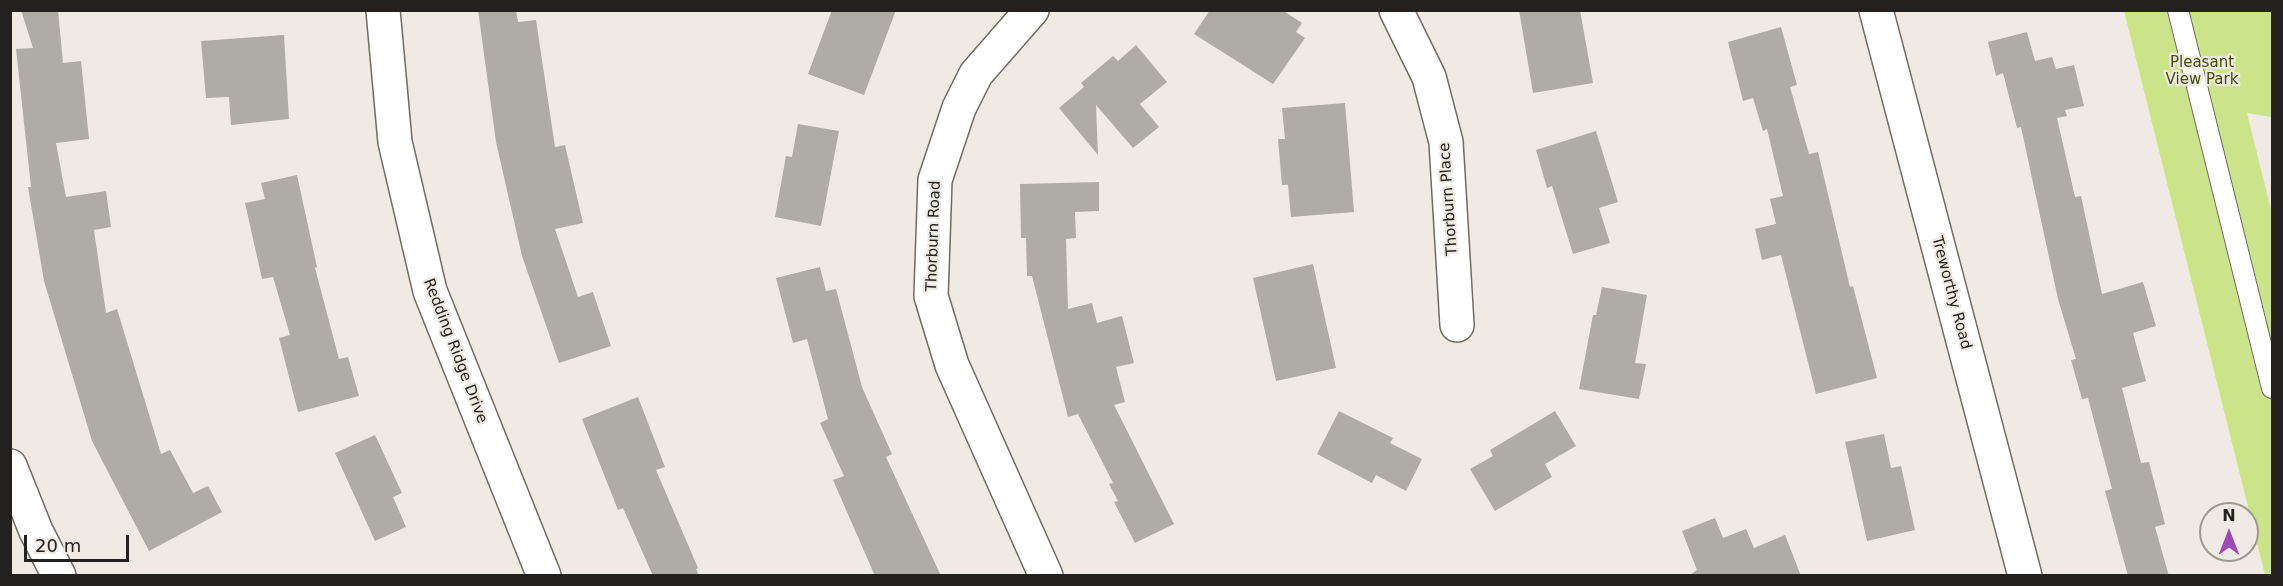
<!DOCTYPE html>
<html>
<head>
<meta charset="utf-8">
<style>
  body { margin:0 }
  #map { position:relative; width:2283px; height:586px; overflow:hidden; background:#efeae4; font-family:"DejaVu Sans",sans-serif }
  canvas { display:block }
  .frame { position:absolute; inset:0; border:12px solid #23211f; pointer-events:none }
  .north { position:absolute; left:2199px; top:502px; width:60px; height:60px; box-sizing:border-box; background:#efeae4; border:2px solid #9d9a95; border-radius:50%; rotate:0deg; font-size:16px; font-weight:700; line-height:24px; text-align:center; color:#23211f }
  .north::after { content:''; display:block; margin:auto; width:21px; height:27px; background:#9d49b7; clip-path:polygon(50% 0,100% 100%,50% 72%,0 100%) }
  .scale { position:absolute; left:24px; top:535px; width:105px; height:27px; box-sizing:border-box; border:3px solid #23211f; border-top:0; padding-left:8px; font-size:18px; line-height:21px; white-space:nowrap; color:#23211f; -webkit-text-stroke:4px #efeae4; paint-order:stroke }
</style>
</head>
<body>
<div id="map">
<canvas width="2283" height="586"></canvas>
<div class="frame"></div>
<div class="north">N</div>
<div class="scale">20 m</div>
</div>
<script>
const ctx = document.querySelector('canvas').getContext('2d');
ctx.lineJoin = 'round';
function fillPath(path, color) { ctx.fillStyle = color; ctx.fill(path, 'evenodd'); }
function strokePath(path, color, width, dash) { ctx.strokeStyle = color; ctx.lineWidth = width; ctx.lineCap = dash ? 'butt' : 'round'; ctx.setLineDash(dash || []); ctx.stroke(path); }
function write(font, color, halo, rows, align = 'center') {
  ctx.font = font + ' "DejaVu Sans",sans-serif'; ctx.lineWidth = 4.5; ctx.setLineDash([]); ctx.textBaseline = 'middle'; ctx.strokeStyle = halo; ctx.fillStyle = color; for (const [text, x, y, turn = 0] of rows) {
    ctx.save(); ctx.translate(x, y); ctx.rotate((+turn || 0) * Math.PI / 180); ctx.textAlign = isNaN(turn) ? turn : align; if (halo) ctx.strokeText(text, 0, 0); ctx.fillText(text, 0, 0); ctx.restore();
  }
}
const green = new Path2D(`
  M 2124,11 L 2272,11 L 2272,117 L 2247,113 L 2272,214 L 2272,575 L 2265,575 Z`);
const building = new Path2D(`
  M 21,10 L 58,10 L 63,63 L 81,61 L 89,139 L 56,143 L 66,197 L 106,191 L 111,227 L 94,230 L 106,313 L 117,309 L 161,454 L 170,450 L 193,493 L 208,486 L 222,512 L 149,551 L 92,441 L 44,281 L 28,187 L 31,187 L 16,49 L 33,48 Z
  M 478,10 L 516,10 L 518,22 L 536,20 L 555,147 L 565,145 L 583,223 L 555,229 L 578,297 L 593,292 L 611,346 L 559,363 L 522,256 L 496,142 Z
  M 832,10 L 896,10 L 864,95 L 808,74 Z
  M 1210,10 L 1282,10 L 1302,23 L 1296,32 L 1305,38 L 1273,84 L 1194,34 Z
  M 1519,10 L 1580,10 L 1593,83 L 1533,93 Z
  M 1781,27 L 1797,85 L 1790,87 L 1809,154 L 1818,152 L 1850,287 L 1853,286 L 1877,378 L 1816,394 L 1781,255 L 1762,260 L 1755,229 L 1776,224 L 1770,199 L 1783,196 L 1767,129 L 1763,131 L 1753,98 L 1743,101 L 1728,42 Z
  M 2027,32 L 2035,61 L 2052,57 L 2056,69 L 2074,65 L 2084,106 L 2065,110 L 2067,116 L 2057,118 L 2075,197 L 2081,196 L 2102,294 L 2143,282 L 2156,326 L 2133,333 L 2146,381 L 2122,388 L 2141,463 L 2149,462 L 2165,524 L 2155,527 L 2169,576 L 2128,576 L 2105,491 L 2112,489 L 2088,398 L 2082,399 L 2071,360 L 2076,359 L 2058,299 L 2021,127 L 2017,128 L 2003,73 L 1996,76 L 1988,42 Z
  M 284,35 L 289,119 L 231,125 L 229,97 L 206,98 L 201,41 Z
  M 1136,45 L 1167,82 L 1140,104 L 1159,127 L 1133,148 L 1096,105 L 1098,155 L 1059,108 L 1084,87 L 1081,83 L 1113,56 L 1118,61 Z
  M 1345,103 L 1354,212 L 1291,217 L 1288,185 L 1282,185 L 1278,139 L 1285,139 L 1282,108 Z
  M 798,124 L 839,131 L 821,226 L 775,217 L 786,156 L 792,157 Z
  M 1596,131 L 1618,202 L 1599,208 L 1610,243 L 1573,254 L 1552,186 L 1547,188 L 1536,150 Z
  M 297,175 L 317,267 L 315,268 L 339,359 L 348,357 L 359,396 L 298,412 L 279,338 L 290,335 L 273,277 L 262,279 L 245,203 L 265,199 L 261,183 Z
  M 1099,182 L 1099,211 L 1075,212 L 1076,238 L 1066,239 L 1068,309 L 1092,303 L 1097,323 L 1122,316 L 1134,363 L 1116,367 L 1125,402 L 1114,405 L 1174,524 L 1135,543 L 1114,502 L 1118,501 L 1109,484 L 1113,483 L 1078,414 L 1068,417 L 1032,276 L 1027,276 L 1026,238 L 1021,238 L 1020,184 Z
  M 1313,264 L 1336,368 L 1276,381 L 1253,278 Z
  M 820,267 L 826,291 L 836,289 L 862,387 L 892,454 L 886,457 L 941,576 L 875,576 L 833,480 L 844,476 L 820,423 L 828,419 L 807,339 L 793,343 L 776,278 Z
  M 1602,287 L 1647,295 L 1635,363 L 1646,364 L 1639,399 L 1579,389 L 1593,315 L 1596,315 Z
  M 638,397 L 665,467 L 656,470 L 698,568 L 696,569 L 699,576 L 653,576 L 623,508 L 618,510 L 582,419 Z
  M 1339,411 L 1393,438 L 1390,443 L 1422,459 L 1406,491 L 1376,475 L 1372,483 L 1317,454 Z
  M 1555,411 L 1576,446 L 1545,464 L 1552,477 L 1495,511 L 1470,469 L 1493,456 L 1490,450 Z
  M 1884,434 L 1891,468 L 1901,466 L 1915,530 L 1867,541 L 1845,442 Z
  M 375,435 L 402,493 L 393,497 L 406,527 L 375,541 L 335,453 Z
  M 1715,518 L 1723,538 L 1746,529 L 1754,548 L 1785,535 L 1801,576 L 1688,576 L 1697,570 L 1682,531 Z`);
const lane = new Path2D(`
  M 2178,10 L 2272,388`);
const street = new Path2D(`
  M 383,10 L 395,142 L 430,291 L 544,576
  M 1032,10 L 976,74 L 959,108 L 935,180 L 931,296 L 952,365 L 1046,576
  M 1396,10 L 1429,77 L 1446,142 L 1457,325
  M 1876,10 L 2025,576
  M 10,466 L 36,531 L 59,576`);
const parkNames = [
  ["Pleasant",2202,63],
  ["View Park",2202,80]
];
const streetNames = [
  ["Thorburn Place",1449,199,-94],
  ["Thorburn Road",934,236,-88],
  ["Treworthy Road",1951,293,75],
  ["Redding Ridge Drive",455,351,69]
];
fillPath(green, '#cbe389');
fillPath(building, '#afaba5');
strokePath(lane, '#6f6b65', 22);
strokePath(street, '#6f6b65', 36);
strokePath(lane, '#fff', 20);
strokePath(street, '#fff', 33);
write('15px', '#404f03', '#efeae4', parkNames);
write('15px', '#23211f', '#efeae4', streetNames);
</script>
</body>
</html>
